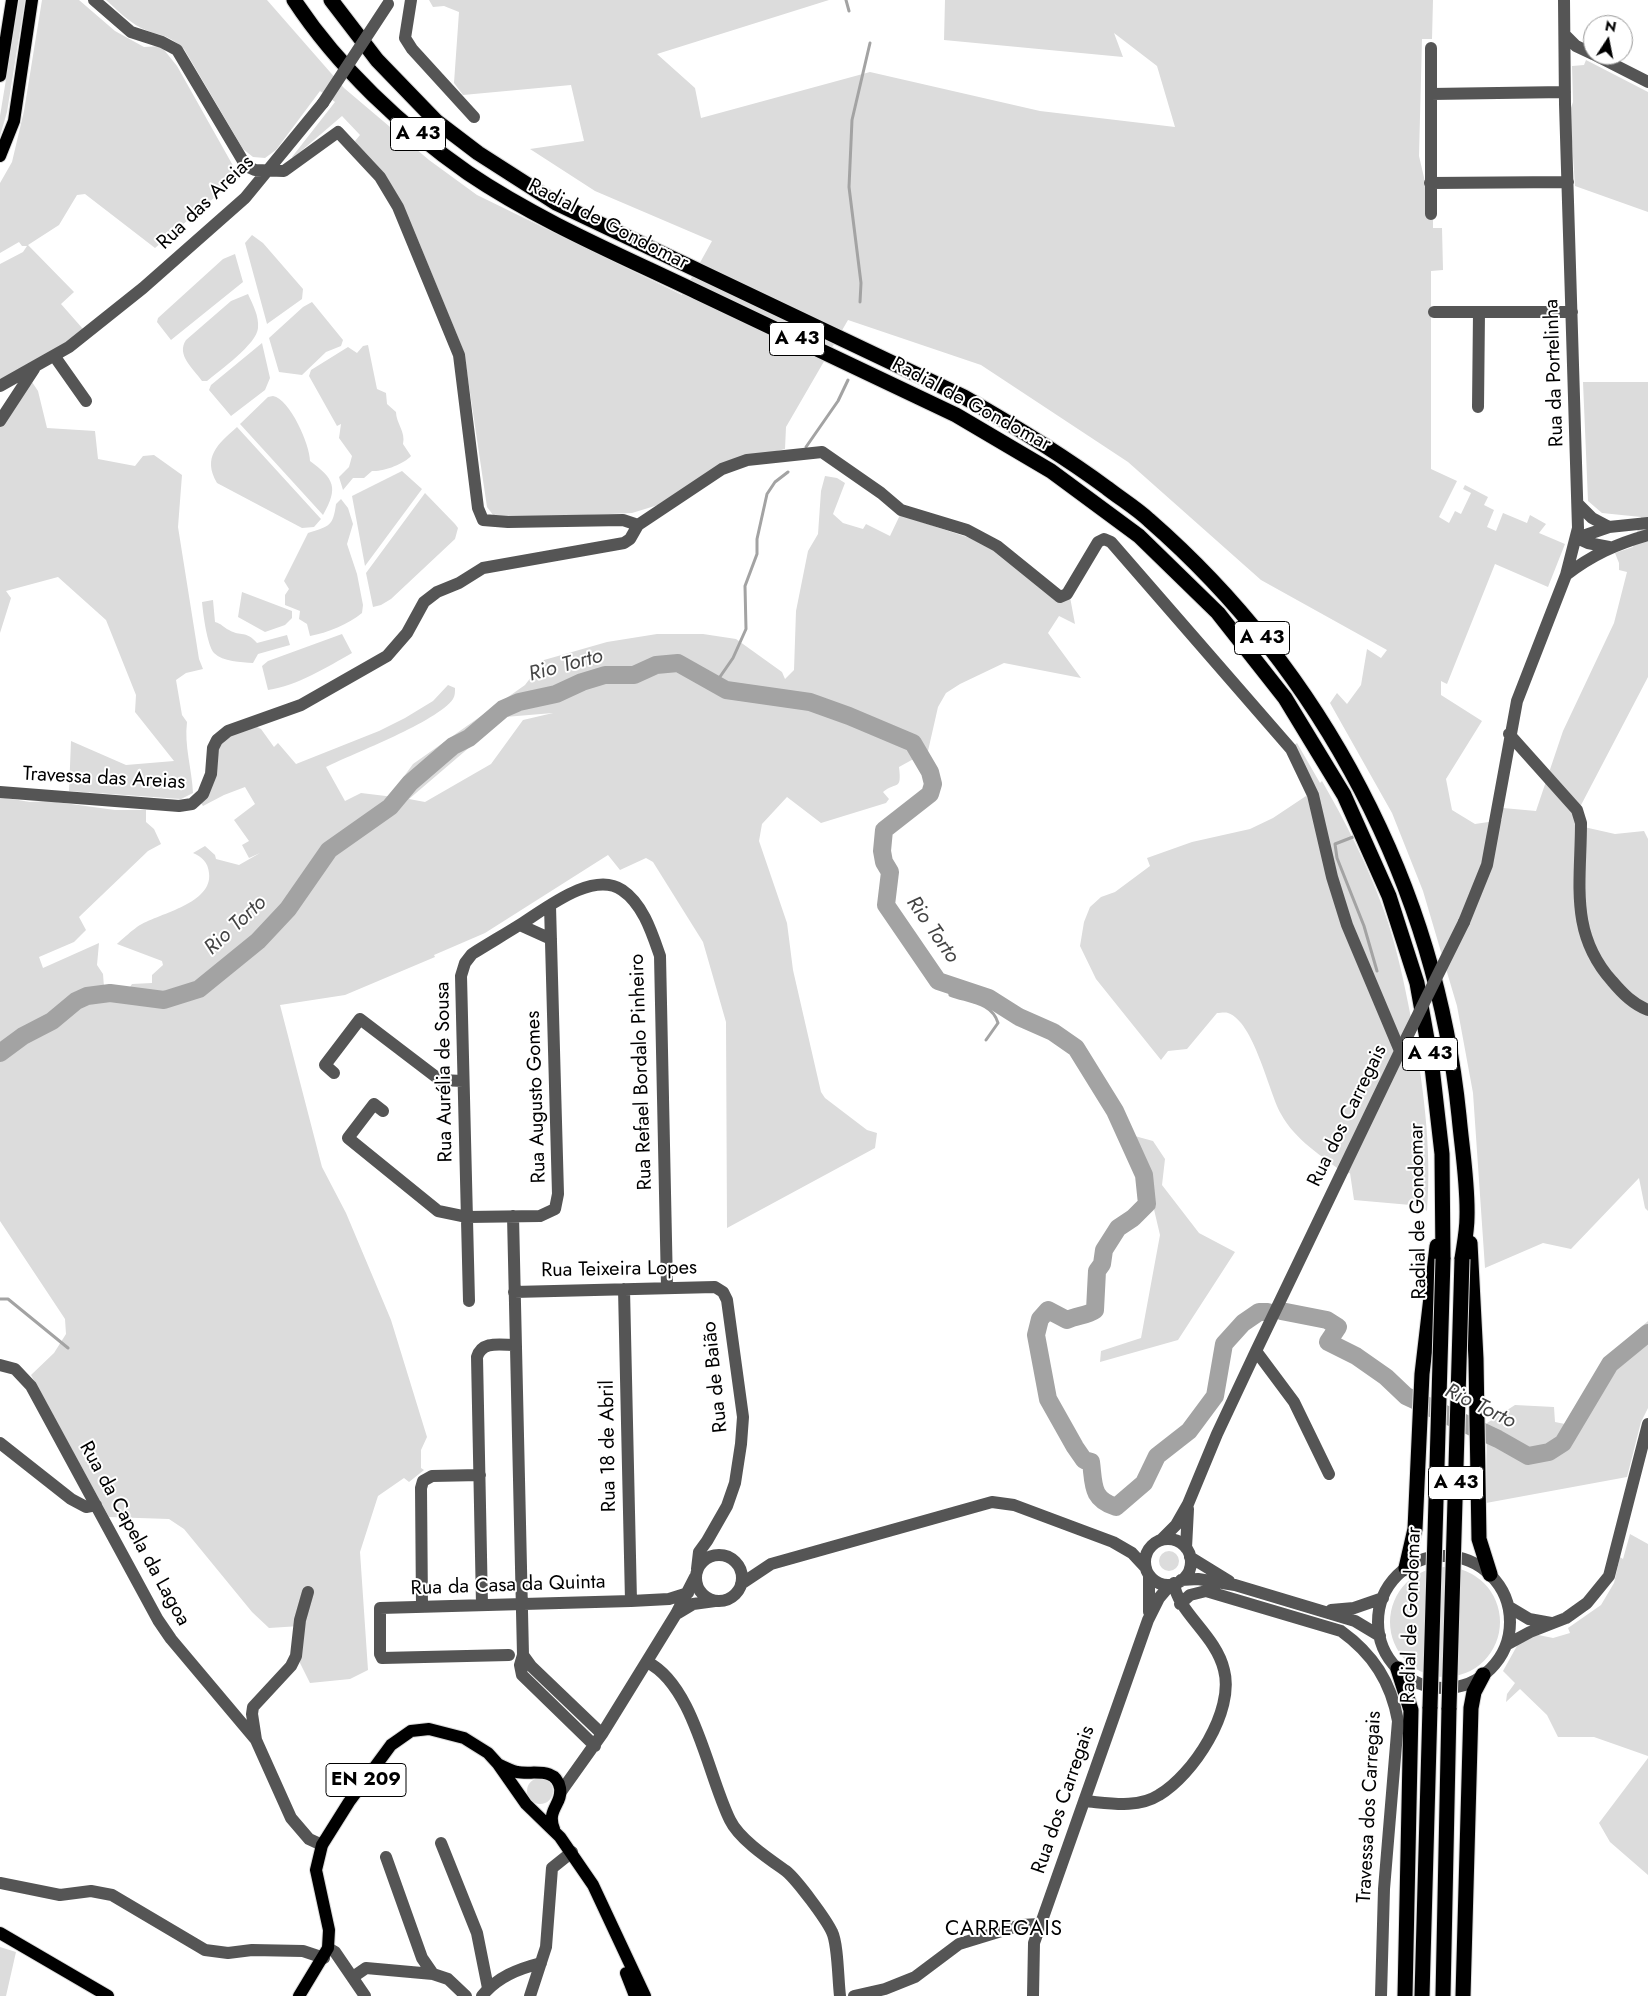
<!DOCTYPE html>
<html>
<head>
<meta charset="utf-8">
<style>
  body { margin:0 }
  #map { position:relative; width:1648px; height:1996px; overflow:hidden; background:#fff; font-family:Jost,sans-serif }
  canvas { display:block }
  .north { position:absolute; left:1583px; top:15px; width:50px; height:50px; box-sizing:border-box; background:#fff; border:1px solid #999; border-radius:50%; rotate:11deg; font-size:14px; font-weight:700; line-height:20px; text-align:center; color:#000 }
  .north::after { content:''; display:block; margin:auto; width:18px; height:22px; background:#000; clip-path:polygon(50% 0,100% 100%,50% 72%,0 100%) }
</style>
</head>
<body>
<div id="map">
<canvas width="1648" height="1996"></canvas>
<div class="north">N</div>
</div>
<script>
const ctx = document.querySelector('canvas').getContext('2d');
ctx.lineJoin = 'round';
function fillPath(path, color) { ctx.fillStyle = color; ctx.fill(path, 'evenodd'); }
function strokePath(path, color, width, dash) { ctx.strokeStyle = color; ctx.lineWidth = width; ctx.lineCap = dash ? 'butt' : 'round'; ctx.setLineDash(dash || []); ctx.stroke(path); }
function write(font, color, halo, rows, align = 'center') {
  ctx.font = font + ' Jost,sans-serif'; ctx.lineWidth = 4; ctx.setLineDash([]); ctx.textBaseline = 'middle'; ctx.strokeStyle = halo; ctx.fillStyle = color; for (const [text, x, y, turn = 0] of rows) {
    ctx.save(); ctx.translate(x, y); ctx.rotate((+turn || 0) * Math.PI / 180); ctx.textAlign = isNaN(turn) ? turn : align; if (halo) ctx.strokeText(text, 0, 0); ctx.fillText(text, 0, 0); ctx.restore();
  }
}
const green = new Path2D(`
  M 19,0 L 25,0 L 7,112 L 0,136 L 0,116 Z
  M 42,0 L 79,0 L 115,31 L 144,47 L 161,46 L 177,66 L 236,171 L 235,180 L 155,248 L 85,194 L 77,195 L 59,225 L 28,245 L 74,292 L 61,304 L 83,329 L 62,347 L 0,382 L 0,264 L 23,252 L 27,246 L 22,246 L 19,242 L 0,253 L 0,183 L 12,162 L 24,111 Z
  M 106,0 L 267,0 L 344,88 L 429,160 L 477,195 L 682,295 L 712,241 L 595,191 L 530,149 L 584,141 L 571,85 L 463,95 L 454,83 L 459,12 L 444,6 L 433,7 L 429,0 L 829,0 L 657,54 L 695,88 L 701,118 L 870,72 L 1040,111 L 1175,127 L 1157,66 L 1114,33 L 1123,57 L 944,40 L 945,0 L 1433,0 L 1432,39 L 1422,39 L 1419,156 L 1433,216 L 1433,228 L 1442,228 L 1443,270 L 1431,271 L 1431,469 L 1457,481 L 1439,517 L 1449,523 L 1455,511 L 1461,514 L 1471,493 L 1463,489 L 1465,485 L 1488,497 L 1484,505 L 1494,510 L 1487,527 L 1496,531 L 1503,513 L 1527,523 L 1530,515 L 1546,524 L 1539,533 L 1565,544 L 1548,587 L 1495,564 L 1447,684 L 1441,681 L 1441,695 L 1482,721 L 1446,779 L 1452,810 L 1475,824 L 1502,820 L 1503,808 L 1536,811 L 1563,731 L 1614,623 L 1627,572 L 1619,570 L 1619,563 L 1615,553 L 1633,547 L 1641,517 L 1602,513 L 1588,501 L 1583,382 L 1648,382 L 1648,677 L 1580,807 L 1584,827 L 1615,834 L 1644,831 L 1648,839 L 1648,1211 L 1645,1208 L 1639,1178 L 1571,1249 L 1543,1243 L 1485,1268 L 1473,1093 L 1457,1006 L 1423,891 L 1392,813 L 1330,703 L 1337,693 L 1347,704 L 1361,685 L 1367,649 L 1381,658 L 1387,650 L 1261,580 L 1128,462 L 981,365 L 848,320 L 786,427 L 785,449 L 720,465 L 658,505 L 632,513 L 519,518 L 493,515 L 487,507 L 464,352 L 415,233 L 355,141 L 360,135 L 342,116 L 293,158 L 292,157 L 335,102 L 320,91 L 276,150 L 265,158 L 253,157 L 243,149 L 184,49 C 165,32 160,37 141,28 C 128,21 117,10 106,0 Z
  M 1586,60 L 1648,92 L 1648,212 L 1575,186 L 1570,111 L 1573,102 L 1572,66 L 1584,65 Z
  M 252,235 L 263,243 L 303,289 L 302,299 L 267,324 L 245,243 Z
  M 235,254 L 243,282 L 171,340 L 157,322 L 158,318 L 223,259 Z
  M 248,294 C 253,305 259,316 258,328 C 257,344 219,371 207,381 L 202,381 C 193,368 176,355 186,340 L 231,301 Z
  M 312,302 L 343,340 L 341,346 L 326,352 L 302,375 L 279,372 L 269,338 L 303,307 Z
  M 262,343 L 270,378 L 265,390 L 231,416 L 209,390 L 211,385 Z
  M 368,345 L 377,389 L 386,393 L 387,404 L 396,412 C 396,423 406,432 403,444 L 411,456 C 404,464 383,472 372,471 L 364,478 L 353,478 L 343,490 L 339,477 L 349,467 L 352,456 L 339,438 L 341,424 L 337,426 L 309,376 L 311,370 L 348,347 L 357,353 L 363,346 Z
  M 32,382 L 38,391 L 47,428 L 95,431 L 98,459 L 135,466 L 143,456 L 154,455 L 182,475 L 178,527 L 199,659 L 203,669 L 186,673 L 176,680 L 182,715 L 187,722 C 184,746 192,769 193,793 L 181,799 L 69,791 L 71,741 L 126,765 L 174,761 L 135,712 L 136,695 L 106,620 L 58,577 L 6,591 L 11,598 L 0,633 L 0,426 Z
  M 273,396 C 290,399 310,445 310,461 C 334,479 339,487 323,515 L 240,424 L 268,397 Z
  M 237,427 L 321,519 L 314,527 L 302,528 L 217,483 C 202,457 218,444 237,427 Z
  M 402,471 L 422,489 L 365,566 L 352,496 Z
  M 825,476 L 837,478 L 845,483 L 833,514 L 843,523 L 863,529 L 866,524 L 890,536 L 900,515 L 982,542 L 1070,597 L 1075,624 L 1059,616 L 1048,633 L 1081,678 L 1004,663 L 960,684 L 946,693 L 938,707 L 928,751 L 899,767 C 902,792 896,781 883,792 L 889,799 L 886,803 L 821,823 L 787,797 L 762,824 L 759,841 L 787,923 L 793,970 L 821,1092 L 825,1098 L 867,1130 L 877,1133 L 875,1148 L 727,1228 L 726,1022 L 703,942 L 653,862 L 646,858 L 620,870 L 608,855 L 485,933 L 434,955 L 435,957 L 345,995 L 280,1005 L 322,1167 L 346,1213 L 391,1320 L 427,1437 L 421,1450 L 421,1468 L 424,1470 L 409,1482 L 404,1478 L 378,1496 L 360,1552 L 368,1670 L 350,1679 L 310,1683 L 300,1663 L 300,1626 L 269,1628 L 252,1612 L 184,1529 L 169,1519 L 109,1517 L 31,1375 L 54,1353 L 66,1334 L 65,1319 L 0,1221 L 0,1055 L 24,1037 L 53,1022 L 77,1002 L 99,995 L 128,996 L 129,991 L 112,989 L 74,995 L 58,1011 L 31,1028 L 18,1032 L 0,1048 L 0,797 L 30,802 L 49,801 L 115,810 L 146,810 L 146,822 L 154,829 L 161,844 L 148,851 L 79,917 L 86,930 L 74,942 L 39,957 L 43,968 L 99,943 L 97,965 L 103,974 L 104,987 L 130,987 L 132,984 L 152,983 L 152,975 L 163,965 L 162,961 L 117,944 C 120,941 136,927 140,925 C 161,913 213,903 209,873 C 208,862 202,857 193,853 L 205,846 L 215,855 L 216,859 L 239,865 L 260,853 L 249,858 L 242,845 L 249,841 L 234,820 L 255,804 L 245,787 L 224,795 L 203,806 L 199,800 L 223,739 L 255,726 L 261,729 L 274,747 L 278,743 L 296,764 L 379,731 L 405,718 L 433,701 L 448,685 L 455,688 C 455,692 455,696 453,699 C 437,722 354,753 326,767 L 345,801 L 361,793 L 394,797 L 391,794 L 413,764 L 525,685 L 544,660 L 607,642 L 657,634 L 703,634 L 736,639 L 782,672 L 785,679 L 794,670 L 796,611 L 808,551 L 818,534 L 821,491 ZM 553,713 L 523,720 L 491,764 L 425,802 L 409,799 L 505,717 Z
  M 425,493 L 455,524 L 458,528 L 455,539 L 391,599 L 381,605 L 373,607 L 366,573 Z
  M 341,499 L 348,508 L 353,524 L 347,544 L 357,574 L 363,605 L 362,613 C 349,624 327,633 310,636 L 307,624 L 299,619 L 300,611 L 285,605 L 285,595 L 289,589 L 284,581 L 308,533 C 329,526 333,527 336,504 Z
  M 242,592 L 292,611 L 292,618 L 285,625 L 265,632 L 238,617 Z
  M 213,600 L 215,622 C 222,624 223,627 229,630 C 241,637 246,630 257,643 L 287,635 L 290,645 L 258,654 L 253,663 C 241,662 223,662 214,653 C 207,645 203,613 202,602 Z
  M 342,634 L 352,653 C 327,667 297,686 268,690 L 262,666 L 268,661 Z
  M 1297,743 L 1320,783 L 1322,781 C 1345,821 1367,864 1383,908 C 1396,943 1404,982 1411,1018 C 1423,1083 1432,1146 1427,1211 L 1422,1206 L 1354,1200 L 1350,1173 L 1345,1174 C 1322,1156 1295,1140 1281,1114 C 1268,1090 1254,1022 1228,1013 C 1225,1012 1220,1013 1217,1013 L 1187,1049 L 1168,1051 L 1161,1060 L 1096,979 L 1080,946 L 1084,922 L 1090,907 L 1101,897 L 1115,892 L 1150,866 L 1147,858 L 1192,842 L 1250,829 L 1273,818 L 1309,794 L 1293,746 Z
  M 1131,1135 L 1153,1141 L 1165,1159 L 1162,1185 L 1199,1233 L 1235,1252 L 1178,1340 L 1100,1362 L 1101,1351 L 1141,1338 L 1160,1235 L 1145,1171 Z
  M 1648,1321 L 1648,1408 L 1641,1422 L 1627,1477 L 1486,1503 L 1487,1423 L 1515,1405 L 1554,1407 L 1555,1422 L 1565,1424 L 1572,1434 L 1612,1366 L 1620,1345 Z
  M 1630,1534 L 1648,1544 L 1648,1756 L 1594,1737 L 1558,1737 L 1547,1715 L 1520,1689 L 1506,1702 L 1507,1694 L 1515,1683 L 1503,1671 L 1518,1644 L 1519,1631 L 1553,1638 L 1570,1633 L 1568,1628 L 1601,1605 L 1614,1583 L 1620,1557 L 1623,1559 Z
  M1159 1561a10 10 0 1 1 20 0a10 10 0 1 1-20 0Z
  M1390 1622a55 55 0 1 1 110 0a55 55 0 1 1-110 0Z
  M 1648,1758 L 1648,1875 L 1610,1842 L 1599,1823 Z
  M527 1791a13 13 0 1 1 26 0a13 13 0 1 1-26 0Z
  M 0,1947 L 16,1952 L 6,1996 L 0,1996 Z`);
const stream = new Path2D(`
  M 846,0 L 849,11
  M 860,302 L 861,283 L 849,187 L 852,120 L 870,43
  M 806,447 L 838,401 L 848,380
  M 715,684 L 733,658 L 746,629 L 745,586 L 757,554 L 757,539 L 767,494 L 775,482 L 788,472
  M 1353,837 L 1335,844 L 1337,858 L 1364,926 L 1377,971
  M 948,984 L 950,995 C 968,1002 992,1002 998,1023 L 986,1040
  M 0,1299 L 8,1299 L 68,1348`);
const river = new Path2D(`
  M 0,1053 L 23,1036 L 52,1021 L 76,1001 L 87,996 L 110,993 L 164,1000 L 199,989 L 258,941 L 288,909 L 329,850 L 390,807 L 410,783 L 453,746 L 469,738 L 503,709 L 519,702 L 556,694 L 582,682 L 605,675 L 634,675 L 656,665 L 678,663 L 726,690 L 810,702 L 849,716 L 913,743 L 930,772 L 933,784 L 930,794 L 884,830 L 882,851 L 884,862 L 890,872 L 886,905 L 938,981 L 989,998 L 1019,1017 L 1053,1032 L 1076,1048 L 1115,1111 L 1144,1175 L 1147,1204 L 1133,1218 L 1118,1228 L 1104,1250 L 1102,1264 L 1097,1271 L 1095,1310 C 1087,1316 1077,1315 1067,1320 L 1048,1310 L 1040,1319 L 1036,1335 L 1048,1399 L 1075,1447 L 1084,1460 L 1091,1462 C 1094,1485 1091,1499 1116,1507 L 1144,1483 L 1157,1456 L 1189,1431 L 1215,1396 L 1224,1344 L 1243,1323 L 1259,1312 L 1268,1312
  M 1281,1311 L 1327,1320 L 1338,1327 L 1328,1342 L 1356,1356 L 1386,1377 L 1406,1396 L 1498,1439 L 1528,1456 L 1549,1452 L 1563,1443 L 1610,1364 L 1648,1333`);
const minor = new Path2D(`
  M 94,0 L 131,32 L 162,42 L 177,50 L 246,166 L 255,170 L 284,171 L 338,132 L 380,177 L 398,207 L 459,355 L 478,508 L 483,520 L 508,522 L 623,520 L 638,525
  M 411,0 L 405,38 L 412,49 L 474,117
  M 1565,35 L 1576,46 L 1593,54
  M 1595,55 L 1648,82
  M 1431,94 L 1565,92
  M 1430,183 L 1568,182
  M 1431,214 L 1431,48
  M 1434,312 L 1572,312
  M 55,357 L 86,401
  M 0,386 L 69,347 L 143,288 L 245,198 L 323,103
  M 1478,407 L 1479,312
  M 0,421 L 34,369
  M 1578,504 L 1592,518 L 1609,527
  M 1577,538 L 1609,527 L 1648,523
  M 1577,538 L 1588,543 L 1609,547
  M 1566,575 C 1592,555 1616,544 1648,535
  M 1509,734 L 1577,810 L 1581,823 C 1581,883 1569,933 1612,981 C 1623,994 1633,1004 1648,1010
  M 0,792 L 179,806 L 192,804 L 203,794 L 211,774 L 213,748 L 217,740 L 228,731 L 301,705 L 387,656 L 407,633 L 424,602 L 437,592 L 459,583 L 483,568 L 624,543 L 630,539 L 638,525 L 722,469 L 747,460 L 822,452 L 881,493 L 901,510 L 967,530 L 997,546 L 1060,597 L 1067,594 L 1098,542 L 1104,539 L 1111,542 L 1291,749 L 1313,795 L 1332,877 L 1347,925 L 1400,1051
  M 1464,922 L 1487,865 L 1517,701 L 1566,575 L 1578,528 L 1565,104 L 1564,0
  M 520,925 L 551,939
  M 334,1073 L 325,1065 L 360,1019 L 440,1080 L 463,1081
  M 383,1111 L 374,1104 L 348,1138 L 438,1211 L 467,1217 L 540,1216 L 555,1209 L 558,1194 L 550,906
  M 513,1216 L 523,1655 L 520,1665 L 522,1675 L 595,1746
  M 624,1289 L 631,1601
  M 514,1292 L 715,1287 L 723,1292 L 727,1300 L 743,1417 L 741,1444 L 735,1483 L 727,1506 L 707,1541 L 699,1552 L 697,1569
  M 469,1301 L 461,976 L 465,963 L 472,954 C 488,944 505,934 521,924 C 545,909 593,870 622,890 C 643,904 652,933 660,956 L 667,1287
  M 1256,1351 L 1294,1402 L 1329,1474
  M 0,1365 L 15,1369 L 31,1386 L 158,1620 L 171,1639 L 256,1740 L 291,1818 L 309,1839 L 322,1845
  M 0,1443 L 71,1499 L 86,1507 L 96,1505
  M 1162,1539 L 1176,1525 L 1188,1504 L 1217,1434 L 1256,1351 L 1403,1045
  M1145 1562a23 23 0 1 1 46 0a23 23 0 1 1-46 0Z
  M 1186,1548 L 1188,1509
  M696 1578a23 23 0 1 1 46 0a23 23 0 1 1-46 0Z
  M1378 1622a66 66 0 1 1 132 0a66 66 0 1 1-132 0Z
  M 1190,1557 L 1229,1581
  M 1181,1580 L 1198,1579 L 1235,1585 L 1355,1621 L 1380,1636
  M 741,1584 L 771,1564 L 992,1502 L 1014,1505 L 1113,1542 L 1132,1553 L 1145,1567
  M 1180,1604 L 1190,1595 L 1206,1591 L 1341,1631 C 1373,1654 1391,1682 1398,1721 L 1384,1889 L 1381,1996
  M 482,1605 L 477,1357 C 482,1340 501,1345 516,1345
  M 422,1607 L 421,1488 L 423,1481 L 432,1476 L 480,1475
  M 1509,1607 L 1529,1619 L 1551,1623
  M 1331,1610 L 1354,1608 L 1383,1598
  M 1149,1612 L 1149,1575
  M 678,1613 L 693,1604 L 715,1601
  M 1506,1645 L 1530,1632 L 1566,1618 L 1587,1603 L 1609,1576 L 1648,1424
  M 509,1655 L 382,1658 L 380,1654 L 380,1608 L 631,1601 L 669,1599 L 688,1593
  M 523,1655 L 531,1666 L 602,1734
  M 647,1662 C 694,1685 708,1776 730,1820 C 739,1839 769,1859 786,1871 C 797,1880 826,1919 832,1932 C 838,1944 838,1980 840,1996
  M 256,1740 L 252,1714 L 253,1707 L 291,1666 L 296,1656 L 300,1620 L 308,1592
  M 560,1793 L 602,1734 L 676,1614 L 695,1577
  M 1084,1801 C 1109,1803 1137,1809 1159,1795 C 1193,1775 1235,1711 1224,1670 C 1216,1635 1177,1612 1174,1583
  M 441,1843 L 477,1933 L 488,1988
  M 386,1857 L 422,1958 L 433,1974
  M 0,1883 L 60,1895 L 91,1891 L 112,1895 L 205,1950 L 228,1953 L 252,1950 L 303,1951 L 324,1958
  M 328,1948 L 335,1952 L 365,1996
  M 353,1977 L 366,1968 L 433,1974 L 448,1979 L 466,1996
  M 482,1996 C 497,1977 518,1969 541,1963
  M 530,1996 L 546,1947 L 552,1868 L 572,1852
  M 854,1996 L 885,1989 L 915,1977 L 959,1944 L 1021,1925 L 1040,1924
  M 1033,1996 L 1034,1943 L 1148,1620 L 1159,1598 L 1170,1585`);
const major = new Path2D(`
  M 0,76 L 12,0
  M 0,156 L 14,121 L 32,0
  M 498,1764 C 504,1767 510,1770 517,1772 C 532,1775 556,1766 560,1788 C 563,1804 546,1809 554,1829
  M 0,1933 L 108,1996
  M 626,1973 L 635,1996
  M 299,1996 L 328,1948 L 329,1930 L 316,1870 L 322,1845 L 349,1802 L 391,1745 L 411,1731 L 429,1729 L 464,1738 L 488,1753 L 498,1764 L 526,1804 L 560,1837 L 593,1885 L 645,1996`);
const highway = new Path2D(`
  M 294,0 C 338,67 402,127 468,173 C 539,221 620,255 697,292 C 783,333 870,374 956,415 L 1051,471 L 1139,536 L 1218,613 L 1285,698 L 1344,795 L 1389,896 L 1417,983 L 1432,1067 L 1442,1154 L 1443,1259
  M 331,0 L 377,60 L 436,121 L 478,153 L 556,203 L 964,397 C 1013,425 1061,454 1107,488 C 1121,499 1136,508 1149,520 C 1323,672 1436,887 1459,1116 C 1462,1149 1468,1184 1467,1217 C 1467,1231 1464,1245 1462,1259
  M 1470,1243 L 1476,1359 L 1479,1539 L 1490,1574
  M 1406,1568 L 1415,1529 L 1422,1374 L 1437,1246
  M 1398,1669 L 1411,1710 L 1405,1996
  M 1422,1996 L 1430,1707
  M 1443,1996 L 1449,1708
  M 1463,1996 L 1471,1708 L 1474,1692 L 1483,1675`);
const minorBridge = new Path2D(`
  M 323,103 L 388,4
  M 1403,1045 L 1464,922`);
const highwayBridge = new Path2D(`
  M 1430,1707 L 1443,1259
  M 1449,1708 L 1462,1259`);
const shields = [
  [418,134,55],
  [797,339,55],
  [1262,638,55],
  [1430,1054,55],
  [1456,1483,55],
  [366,1780,80]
];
const shieldNames = [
  ["A 43",418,134],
  ["A 43",797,339],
  ["A 43",1262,638],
  ["A 43",1430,1054],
  ["A 43",1456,1483],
  ["EN 209",366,1780]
];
const streetNames = [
  ["Rua das Areias",206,203,-44],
  ["Radial de Gondomar",608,225,27],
  ["Rua da Portelinha",1555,373,-92],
  ["Radial de Gondomar",971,405,28],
  ["Travessa das Areias",104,779,3],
  ["Rua Aurélia de Sousa",445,1072,-91],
  ["Rua Refael Bordalo Pinheiro",642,1072,-92],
  ["Rua Augusto Gomes",537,1097,-92],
  ["Rua dos Carregais",1348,1116,-64],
  ["Radial de Gondomar",1419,1211,-91],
  ["Rua Teixeira Lopes",619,1270,-1],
  ["Rua de Baião",716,1377,-96],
  ["Rua 18 de Abril",609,1446,-91],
  ["Rua da Capela da Lagoa",134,1534,61],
  ["Rua da Casa da Quinta",508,1586,-2],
  ["Radial de Gondomar",1412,1615,-88],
  ["Rua dos Carregais",1064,1800,-71],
  ["Travessa dos Carregais",1370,1807,-87]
];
const waterNames = [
  ["Rio Torto",566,666,-15],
  ["Rio Torto",236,926,-43],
  ["Rio Torto",932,930,55],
  ["Rio Torto",1480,1407,26]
];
const neighbourhoodNames = [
  ["CARREGAIS",1004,1930]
];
fillPath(green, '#dcdcdc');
strokePath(stream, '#a3a3a3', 3);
strokePath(river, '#a3a3a3', 18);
strokePath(major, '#dbdbdb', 14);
strokePath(highway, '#dbdbdb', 17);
strokePath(minor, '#555', 12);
strokePath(major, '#000', 12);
strokePath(highway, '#000', 15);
strokePath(highwayBridge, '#dbdbdb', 17, []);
strokePath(minorBridge, '#555', 12);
strokePath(highwayBridge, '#000', 15);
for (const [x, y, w] of shields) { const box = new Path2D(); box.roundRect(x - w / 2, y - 16.5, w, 33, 4); ctx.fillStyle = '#fff'; ctx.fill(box); strokePath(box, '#000', 1); }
write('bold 19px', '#000', null, shieldNames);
write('20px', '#000', '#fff', streetNames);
write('italic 21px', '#444', '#fff', waterNames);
ctx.letterSpacing = '1px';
write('21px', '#000', '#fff', neighbourhoodNames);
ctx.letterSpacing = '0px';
</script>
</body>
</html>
